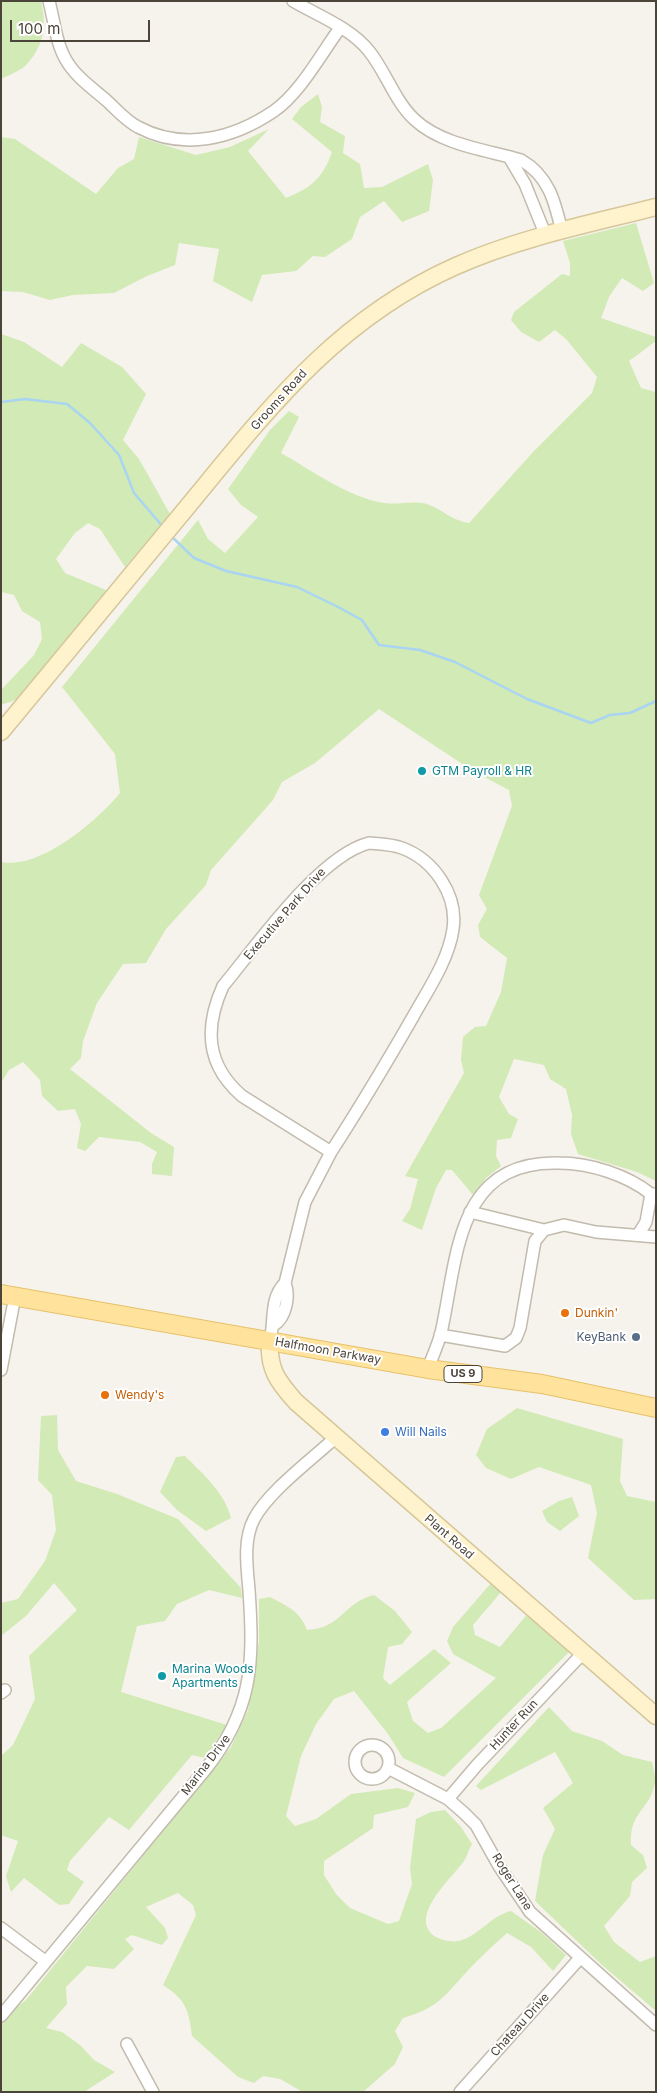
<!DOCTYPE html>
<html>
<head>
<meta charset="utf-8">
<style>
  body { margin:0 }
  #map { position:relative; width:657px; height:2093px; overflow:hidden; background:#f6f3ec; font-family:Inter,sans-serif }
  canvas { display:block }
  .frame { position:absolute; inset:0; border:2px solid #4b4439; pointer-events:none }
  .scale { position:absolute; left:10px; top:20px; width:140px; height:22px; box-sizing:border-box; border:2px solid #4b4439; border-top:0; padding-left:6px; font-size:15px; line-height:18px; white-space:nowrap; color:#4b4439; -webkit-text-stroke:4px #fff; paint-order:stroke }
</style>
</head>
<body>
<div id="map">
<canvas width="657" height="2093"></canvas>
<div class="frame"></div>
<div class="scale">100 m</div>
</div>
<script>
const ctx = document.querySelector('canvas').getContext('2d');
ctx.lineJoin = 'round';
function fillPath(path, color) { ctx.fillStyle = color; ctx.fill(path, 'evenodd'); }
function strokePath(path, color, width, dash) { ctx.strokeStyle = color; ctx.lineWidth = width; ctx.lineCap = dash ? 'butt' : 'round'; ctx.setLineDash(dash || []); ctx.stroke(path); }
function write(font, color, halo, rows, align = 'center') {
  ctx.font = font + ' Inter,sans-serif'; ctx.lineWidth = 4; ctx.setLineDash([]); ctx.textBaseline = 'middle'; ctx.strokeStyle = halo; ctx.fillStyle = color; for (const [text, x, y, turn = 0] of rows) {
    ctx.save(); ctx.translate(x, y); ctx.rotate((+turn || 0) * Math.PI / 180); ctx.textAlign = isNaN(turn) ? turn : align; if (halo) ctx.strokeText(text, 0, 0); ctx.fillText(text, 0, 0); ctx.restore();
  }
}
const green = new Path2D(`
  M 1,1 L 41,1 C 47,26 44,46 26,65 C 20,71 9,75 1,79 Z
  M 318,94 L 322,107 L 320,122 L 345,136 L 343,153 L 360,164 L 364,188 L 382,187 L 428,164 L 433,180 L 429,211 L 402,222 L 384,201 L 360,217 L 352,239 L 325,257 L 313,256 L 296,271 L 262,275 L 252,302 L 213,281 L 219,249 L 179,243 L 175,265 L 147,276 L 114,293 L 73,295 L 50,300 L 23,292 L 1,291 L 1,137 L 15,139 L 96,194 L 118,168 L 134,159 L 139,137 L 196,155 L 230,147 L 269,129 L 248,151 L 286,198 C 311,188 323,178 332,152 L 292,119 L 301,107 Z
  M 636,223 L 654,283 L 643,291 L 622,278 L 609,297 L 601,318 L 656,337 L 656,341 L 629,361 L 641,388 L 656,392 L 656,1181 L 637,1172 L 578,1154 L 571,1134 L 572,1115 L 566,1089 L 550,1079 L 544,1065 L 514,1059 L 499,1097 L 509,1114 L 518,1119 L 511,1138 L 497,1140 L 496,1156 L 501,1166 L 486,1178 L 473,1195 L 452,1170 L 446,1170 L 436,1188 L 422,1230 L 402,1221 L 410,1209 L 418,1179 L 405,1176 L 464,1073 L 461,1060 L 463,1037 L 475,1027 L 486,1026 L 501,992 L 507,958 L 480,937 L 478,925 L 487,909 L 479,895 L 512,806 L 509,790 L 473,771 L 379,709 L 315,763 L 282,782 L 273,800 L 211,870 L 206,885 L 166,929 L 146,963 L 123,964 L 97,1003 L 83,1041 L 81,1058 L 70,1069 L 151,1133 L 174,1147 L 172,1176 L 152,1174 L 152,1164 L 157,1152 L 140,1142 L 99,1137 L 85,1151 L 77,1148 L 81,1124 L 75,1109 L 58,1111 L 42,1096 L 40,1080 L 23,1062 L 9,1070 L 1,1083 L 1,862 C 40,870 97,821 120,793 L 115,754 L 62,687 L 198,520 L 208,539 L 225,553 L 258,517 L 241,505 L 228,489 L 270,430 L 289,411 L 299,417 L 281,453 C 311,470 351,499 385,503 C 399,505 413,500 427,504 C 444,510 448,519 469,523 L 534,451 L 592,393 L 597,377 L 566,339 L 555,330 L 539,342 L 521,332 L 511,320 L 514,312 L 562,274 L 570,276 L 570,263 L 563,241 Z
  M 1,334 L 24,342 L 62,367 L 81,343 L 122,367 L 146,394 L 123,440 L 139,459 L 170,514 L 125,567 L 100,529 L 88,523 L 75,533 L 56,559 L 65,573 L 106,590 L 86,620 L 18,699 L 1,705 L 1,690 L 34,655 L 42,639 L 40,622 L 22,611 L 14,595 L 1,592 Z
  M 517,1408 L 623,1439 L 620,1481 L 627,1496 L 656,1502 L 656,1599 L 634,1600 L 588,1558 L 597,1513 L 591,1485 L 539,1467 L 511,1479 L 486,1468 L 476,1455 L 487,1429 Z
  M 57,1415 L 58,1450 L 76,1481 L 117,1494 L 178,1519 L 241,1588 L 242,1598 L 209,1590 L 177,1604 L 165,1621 L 137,1626 L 121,1692 L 227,1725 L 205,1758 L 192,1755 L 129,1830 L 109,1817 L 70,1861 L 67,1870 L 84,1882 L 69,1904 L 59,1905 L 24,1878 L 11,1892 L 6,1876 L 18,1841 L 1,1835 L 1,1756 L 13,1745 L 35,1699 L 29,1656 L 77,1610 L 54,1583 L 26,1616 L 1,1636 L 1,1603 L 18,1599 L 45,1561 L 56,1530 L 52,1495 L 38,1480 L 41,1416 Z
  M 185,1456 C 203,1474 225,1493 231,1518 L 206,1531 L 177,1510 L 160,1492 L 176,1457 Z
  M 572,1497 L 579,1516 L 560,1531 L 547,1522 L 542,1511 L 559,1501 Z
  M 492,1582 L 502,1591 L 473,1625 L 475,1635 L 500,1647 L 529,1612 L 572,1649 L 444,1777 L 403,1758 L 388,1734 L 354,1691 L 334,1699 L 316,1724 L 301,1756 L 286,1816 L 295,1826 L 316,1819 L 351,1794 L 398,1788 L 415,1793 L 408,1807 L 374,1815 L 373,1828 L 324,1861 L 324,1875 L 336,1894 L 350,1908 L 388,1924 L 399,1921 L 412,1884 L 410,1868 L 416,1819 L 431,1812 L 445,1810 L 461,1827 L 472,1844 C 469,1849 467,1856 464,1861 C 452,1878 406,1918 436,1937 C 443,1941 455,1943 462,1940 C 480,1934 491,1916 511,1911 L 542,1933 L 566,1955 L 553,1971 L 531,1947 L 507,1933 C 496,1943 485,1953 475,1963 C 448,1990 443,2007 403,2018 L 395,2031 L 403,2047 L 395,2064 L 363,2092 L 303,2092 L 280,2079 L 263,2076 L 254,2083 L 238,2077 L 192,2036 C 189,2010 186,2000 163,1985 L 196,1915 L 193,1905 L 178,1893 L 146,1907 L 165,1928 L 168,1938 L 162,1945 L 132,1935 L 125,1939 L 134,1949 L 114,1969 L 87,1966 L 66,1987 L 67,2004 L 46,2028 L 62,2032 L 80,2045 L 94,2060 L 115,2072 L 84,2092 L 1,2092 L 1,2024 C 8,2014 16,2007 26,2000 L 231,1747 L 248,1710 L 259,1641 L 259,1599 L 270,1597 C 287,1606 300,1611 307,1630 C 342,1628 344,1602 374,1595 L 395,1611 L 412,1632 L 402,1644 L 388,1647 L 383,1678 L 390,1685 L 434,1649 L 451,1663 L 407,1702 L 413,1721 L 428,1733 L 441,1728 L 496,1678 L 453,1654 L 447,1641 L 453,1627 Z
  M 549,1707 L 572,1731 L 602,1741 L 623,1755 L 652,1762 C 653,1768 656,1776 655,1782 C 651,1810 629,1810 631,1845 L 643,1855 L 647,1868 L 632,1882 L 630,1896 L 604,1926 L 614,1942 L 640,1962 L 656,1956 L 656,2011 L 602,1965 L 535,1901 L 543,1855 L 555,1829 L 543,1808 L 573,1783 L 555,1752 L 481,1790 L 476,1786 Z`);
const stream = new Path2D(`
  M 1,402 L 25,399 L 67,404 L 90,423 L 119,455 L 134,493 L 164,528
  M 171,536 L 194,558 L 226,571 L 297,587 L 338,607 L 362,620 L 379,645 L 420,650 L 455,662 L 527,699 L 591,723 L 610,715 L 630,713 L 656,701`);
const street = new Path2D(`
  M 49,1 C 54,20 56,43 66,60 C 75,76 92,88 106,100 C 116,109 126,121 138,127 C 183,151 233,139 274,111 C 300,93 321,54 340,28
  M 293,1 C 317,15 351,28 369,51 C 386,72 395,102 415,120 C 442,145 487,150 521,160 C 549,176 555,202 562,232
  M 509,157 L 525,184 L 546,236
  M 369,843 C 381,844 391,844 402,848 C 434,860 458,895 453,929 C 449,959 428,990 414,1015 C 387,1062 360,1107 331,1152 L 242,1096 C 206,1065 204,1028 223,986 C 257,945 319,856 369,843 Z
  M 470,1212 L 544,1230 L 564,1225 L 596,1232 L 656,1237
  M 638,1235 L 646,1222 L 651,1194
  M 274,1325 C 286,1317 290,1296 285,1283
  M 440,1335 L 505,1346 L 516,1338 L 520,1328 L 535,1241 L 544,1230
  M 270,1341 C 275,1322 269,1299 285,1283 L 305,1202 L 331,1152
  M 428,1369 C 432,1357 438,1345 441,1333 C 458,1258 455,1160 559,1163 C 590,1163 627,1175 651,1194 L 656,1194
  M 1,1370 L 15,1296
  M 1,1693 L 5,1690
  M355 1762a17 17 0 1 1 34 0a17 17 0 1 1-34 0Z
  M 388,1768 L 448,1799 L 464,1813 L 476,1825 L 499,1866 L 530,1912 L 656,2025
  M 448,1799 L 477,1765 L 583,1653
  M 1,1928 L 45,1961
  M 1,2016 L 205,1770 C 253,1710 254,1663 249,1590 C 247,1567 243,1540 254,1519 C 268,1492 312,1459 335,1438
  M 127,2044 L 153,2092
  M 460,2092 L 580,1958`);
const secondary = new Path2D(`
  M 1,732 C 60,660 120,589 179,517 C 262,417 332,321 456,266 C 519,238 589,224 656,207
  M 270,1341 C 268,1369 278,1382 296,1402 L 656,1716`);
const primary = new Path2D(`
  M 1,1294 L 428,1369 L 542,1384 L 656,1408`);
const markers = [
  [422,771,5,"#0f9aa8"],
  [565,1313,5,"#e8710a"],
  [636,1337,5,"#5c6f8a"],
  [105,1395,5,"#e8710a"],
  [385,1432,5,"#3f7fe0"],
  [162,1676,5,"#0f9aa8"]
];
const shields = [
  [463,1374,38]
];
const shieldNames = [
  ["US 9",463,1374]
];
const streetNames = [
  ["Grooms Road",279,400,-48],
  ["Executive Park Drive",285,914,-49],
  ["Halfmoon Parkway",328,1351,10],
  ["Plant Road",449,1537,41],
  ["Hunter Run",514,1725,-47],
  ["Marina Drive",206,1765,-53],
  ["Roger Lane",512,1882,58],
  ["Chateau Drive",520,2025,-48]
];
const cultureNames = [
  ["GTM Payroll & HR",432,771],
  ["Marina Woods",172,1669],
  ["Apartments",172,1683]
];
const foodNames = [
  ["Dunkin'",575,1313],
  ["Wendy's",115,1395]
];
const serviceNames = [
  ["KeyBank",626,1337]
];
const shopNames = [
  ["Will Nails",395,1432]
];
fillPath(green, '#d2eab5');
strokePath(stream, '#a9d4f2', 2.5);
strokePath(street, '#c2bbae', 14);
strokePath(secondary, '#d6c79b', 19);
strokePath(primary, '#e6c16a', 20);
strokePath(street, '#fff', 11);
strokePath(secondary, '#fff3cd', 16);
strokePath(primary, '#ffe39c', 18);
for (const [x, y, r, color] of markers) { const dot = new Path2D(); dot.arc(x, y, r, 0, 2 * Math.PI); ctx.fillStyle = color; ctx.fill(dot); strokePath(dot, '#fff', 2); }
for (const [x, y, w] of shields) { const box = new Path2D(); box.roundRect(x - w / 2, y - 8.5, w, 17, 4); ctx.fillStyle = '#fff'; ctx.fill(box); strokePath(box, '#4b4439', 1); }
write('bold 11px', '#4b4439', null, shieldNames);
write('12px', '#4b4439', '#fff', streetNames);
write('12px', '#0d838f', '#fff', cultureNames, 'left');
write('12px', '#c56008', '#fff', foodNames, 'left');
write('12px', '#4e5e75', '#fff', serviceNames, 'right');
write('12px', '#366cbe', '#fff', shopNames, 'left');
</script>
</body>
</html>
